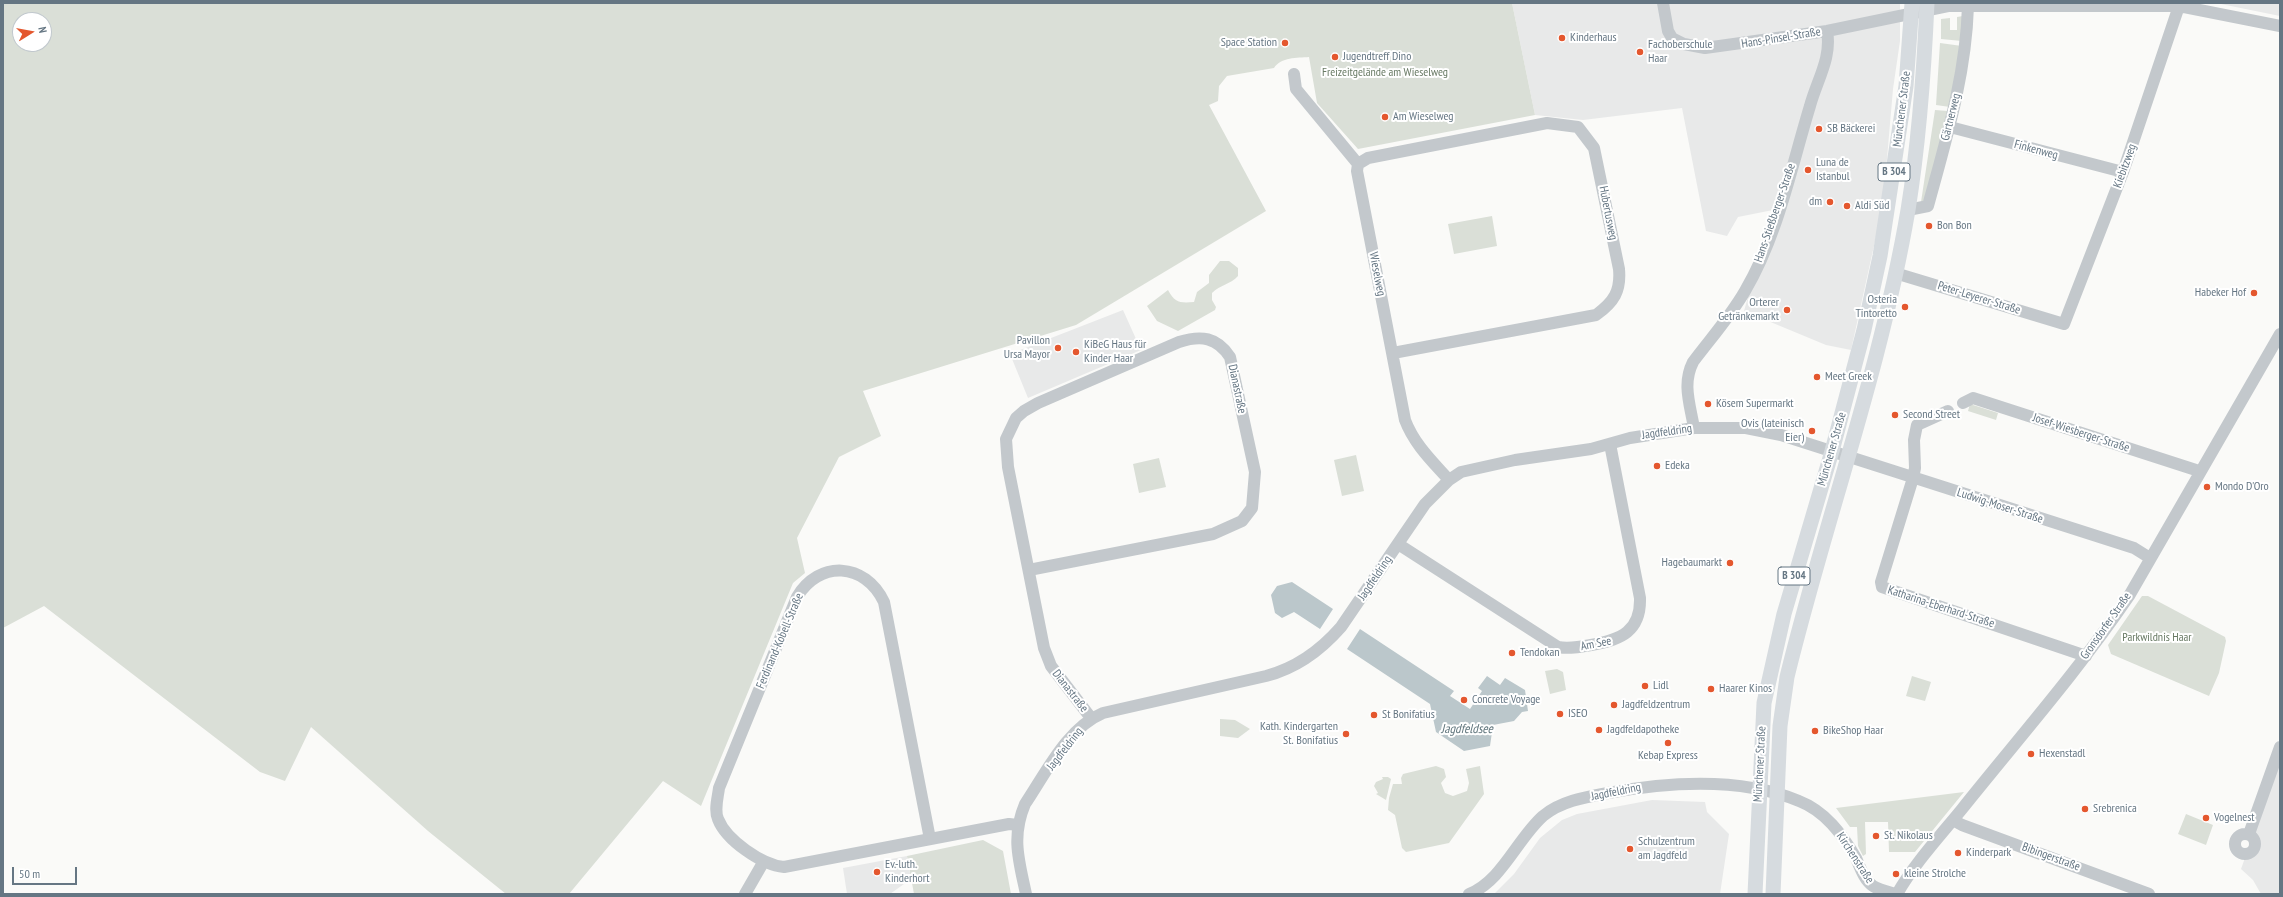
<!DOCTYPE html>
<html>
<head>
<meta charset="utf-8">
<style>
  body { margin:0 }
  #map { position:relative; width:2283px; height:897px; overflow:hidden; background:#fafaf8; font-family:"PT Sans Narrow",sans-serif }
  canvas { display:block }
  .frame { position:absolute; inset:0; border:4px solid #657683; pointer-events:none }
  .north { position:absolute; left:12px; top:12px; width:40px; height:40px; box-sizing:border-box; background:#fff; border:1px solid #c1c8cd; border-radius:50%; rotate:79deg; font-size:11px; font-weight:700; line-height:16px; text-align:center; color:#657683 }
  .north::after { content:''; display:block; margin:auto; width:14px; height:18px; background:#e4572e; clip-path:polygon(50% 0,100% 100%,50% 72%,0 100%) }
  .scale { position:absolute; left:12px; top:867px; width:65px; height:18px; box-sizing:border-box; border:2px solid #657683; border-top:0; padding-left:5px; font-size:12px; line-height:14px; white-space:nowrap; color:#657683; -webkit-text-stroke:3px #fff; paint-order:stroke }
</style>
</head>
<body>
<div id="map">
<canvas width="2283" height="897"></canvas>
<div class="frame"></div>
<div class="north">N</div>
<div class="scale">50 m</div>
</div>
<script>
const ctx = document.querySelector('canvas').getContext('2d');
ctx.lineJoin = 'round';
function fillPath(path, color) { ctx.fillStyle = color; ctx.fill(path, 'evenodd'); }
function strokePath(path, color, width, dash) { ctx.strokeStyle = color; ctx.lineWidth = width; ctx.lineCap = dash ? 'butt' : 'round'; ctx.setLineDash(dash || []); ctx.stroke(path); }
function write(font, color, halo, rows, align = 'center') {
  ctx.font = font + ' "PT Sans Narrow",sans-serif'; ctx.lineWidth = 4; ctx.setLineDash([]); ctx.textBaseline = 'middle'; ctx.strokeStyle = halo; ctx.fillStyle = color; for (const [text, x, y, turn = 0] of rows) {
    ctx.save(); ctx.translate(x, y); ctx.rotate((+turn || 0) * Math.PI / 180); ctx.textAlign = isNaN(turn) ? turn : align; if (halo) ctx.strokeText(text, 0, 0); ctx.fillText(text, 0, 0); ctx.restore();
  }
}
const built = new Path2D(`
  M 1512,3 L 1900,3 L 1900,41 L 1893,89 L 1883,205 L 1851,350 L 1826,345 L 1744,311 L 1773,210 L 1738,217 L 1727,236 L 1706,231 L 1682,108 L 1583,120 L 1535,115 Z
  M 2216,3 L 2280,3 L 2280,16 Z
  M 1123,310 L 1141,350 L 1028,398 L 1010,354 Z
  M 2280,761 L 2280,894 L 2261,894 L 2253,880 L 2241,869 Z
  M 1652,800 L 1705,802 L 1707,812 L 1729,834 L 1720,894 L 1494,894 L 1514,874 L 1540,838 L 1562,820 L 1577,814 Z
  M 907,856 L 911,879 L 890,894 L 847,894 L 843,868 Z`);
const green = new Path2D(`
  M 3,3 L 1512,3 L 1535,115 L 1358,149 L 1317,103 L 1309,57 C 1297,58 1281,57 1274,68 L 1227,76 L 1219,86 L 1218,101 L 1209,105 L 1266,211 L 1076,325 L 863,391 L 881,436 L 839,457 L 797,538 L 805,573 L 793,583 L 701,806 L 663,781 L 569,894 L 506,894 L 428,831 L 311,727 L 285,781 L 260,772 L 44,606 L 3,628 ZM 20,20 L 44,20 L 44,44 L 20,44 Z
  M 1963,16 L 1962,41 L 1941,39 L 1941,19 L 1950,18 L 1950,30 L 1957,30 L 1957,17 Z
  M 1940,43 L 1962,46 L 1950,107 L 1936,105 Z
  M 1935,110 L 1948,111 L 1925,200 L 1921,202 Z
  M 1492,216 L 1497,246 L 1454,254 L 1448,224 Z
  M 1220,261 L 1229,261 L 1238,268 L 1238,276 C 1231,284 1220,285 1212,293 L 1212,300 L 1216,307 L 1215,310 L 1178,331 L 1157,321 L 1147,306 L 1168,290 C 1175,303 1180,303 1194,302 L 1197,292 L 1209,283 L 1209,275 Z
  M 1970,404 L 1998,413 L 1996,420 L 1968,411 Z
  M 1356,455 L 1364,491 L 1342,496 L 1334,460 Z
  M 1159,458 L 1166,487 L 1139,493 L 1133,464 Z
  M 2142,596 L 2148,596 L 2225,637 L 2226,641 L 2219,673 L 2209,696 L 2111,654 L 2108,645 Z
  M 1557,669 L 1563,672 L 1566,690 L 1550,694 L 1545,671 Z
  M 1912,676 L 1931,682 L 1925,701 L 1906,696 Z
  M 1220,719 L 1235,720 L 1250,729 L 1238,738 L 1220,736 Z
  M 1436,766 L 1444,769 L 1446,777 L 1441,783 L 1445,793 L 1453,796 L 1467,791 L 1469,783 L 1466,769 L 1480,766 L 1484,794 L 1449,843 L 1406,852 L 1402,848 L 1395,815 L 1388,810 L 1389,798 L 1393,784 L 1402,784 L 1401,778 L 1403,774 Z
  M 1382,777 L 1388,777 L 1391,779 L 1386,800 L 1376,794 L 1378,793 L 1374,786 L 1376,782 L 1383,779 Z
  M 1964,792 L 1915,852 L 1889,852 L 1888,822 L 1865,822 L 1866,854 L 1863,856 L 1858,846 L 1857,827 L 1850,827 L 1836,808 Z
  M 2186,814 L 2213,825 L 2206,845 L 2178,834 Z
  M 983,840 L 1003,851 L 1011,894 L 914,894 L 907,856 Z`);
const water = new Path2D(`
  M 1292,582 L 1333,609 L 1320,629 L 1294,612 L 1282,618 L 1275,613 L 1271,595 L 1277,586 Z
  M 1360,629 L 1454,691 L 1450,696 L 1470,709 L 1482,691 L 1478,688 L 1487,676 L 1500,685 L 1505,678 L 1525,690 L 1528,711 L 1522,712 L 1514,721 L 1493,725 L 1490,746 L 1464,751 L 1436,732 L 1430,704 L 1347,649 Z`);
const minor = new Path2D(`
  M 1663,3 L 1668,31 L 1672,38 L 1684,44 L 1705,48 L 1827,31 L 1948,6 L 2179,6 L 2280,26
  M 1294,74 L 1296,89 L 1358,164 L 1357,171 L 1405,420 C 1414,444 1432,461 1449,480
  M 1950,127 L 2123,172
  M 1358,164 L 1368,158 L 1547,123 L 1578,127 L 1594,148 L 1619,269 C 1621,291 1614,302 1596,315 L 1393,353
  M 1908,210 L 1928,206 C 1946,140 1966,75 1968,6
  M 1895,273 L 2064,324 L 2123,172 L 2179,6
  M 1963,403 L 1973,398 L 2199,471
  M 1948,411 L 1917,425 L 1914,440 L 1915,468 L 1913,478 L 1881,582 L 1882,587 L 2086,656
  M 1694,428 C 1690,404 1682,384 1693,362 C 1711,338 1730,317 1745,291 C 1778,235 1791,168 1810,106 C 1817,80 1832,58 1827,31
  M 1398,544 L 1558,647 C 1570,649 1580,647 1591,645 C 1621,640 1641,631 1640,598 L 1610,444
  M 1029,570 L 1213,534 L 1242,521 L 1252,508 L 1255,472 L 1230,357 C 1217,337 1201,335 1179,342 L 1038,403 L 1024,411 L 1016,418 L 1006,439 L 1008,467 L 1044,648 L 1051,666 L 1091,718
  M 1953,820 L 1962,825 L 2149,894
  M2235 844a10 10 0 1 1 20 0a10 10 0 1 1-20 0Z
  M 2249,834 L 2280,747
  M 930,839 L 884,602 C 865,562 819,560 797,597 L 719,788 C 718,797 714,810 718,819 C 726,840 762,865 784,867 L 1009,824 L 1018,825
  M 745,894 L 764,861
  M 1026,894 C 1019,861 1011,837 1025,804 C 1046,773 1067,728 1103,713 L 1266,676 C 1297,668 1320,651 1341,627 L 1425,504 L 1449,480 L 1461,472 L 1515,460 L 1591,449 L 1630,438 L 1694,428 L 1746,428 L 1781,435 L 2134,548 L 2150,558
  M 1469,894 C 1502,881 1517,839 1543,816 C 1561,801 1586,797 1608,793 C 1668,782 1741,777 1799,801 C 1825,811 1842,834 1856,858 C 1860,867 1864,880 1873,886 C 1879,890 1889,892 1896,894
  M 1897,894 C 1914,864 1940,836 1962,809 C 2018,739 2078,671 2129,596 L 2280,334`);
const major = new Path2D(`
  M 1755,894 L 1764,703 L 1784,614 L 1832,451 L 1864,330 L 1880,256 L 1906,86 L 1912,3
  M 1773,894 L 1780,726 L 1787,677 C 1825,521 1881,369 1908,210 C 1919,142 1924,72 1927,3`);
const markers = [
  [1562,38,4,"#e4572e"],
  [1285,43,4,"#e4572e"],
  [1640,52,4,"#e4572e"],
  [1335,57,4,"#e4572e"],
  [1385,117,4,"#e4572e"],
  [1819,129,4,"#e4572e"],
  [1808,170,4,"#e4572e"],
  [1830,202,4,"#e4572e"],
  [1847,206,4,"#e4572e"],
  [1929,226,4,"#e4572e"],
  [2254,293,4,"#e4572e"],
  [1905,307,4,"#e4572e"],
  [1787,310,4,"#e4572e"],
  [1058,348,4,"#e4572e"],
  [1076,352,4,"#e4572e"],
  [1817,377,4,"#e4572e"],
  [1708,404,4,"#e4572e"],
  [1895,415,4,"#e4572e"],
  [1812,431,4,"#e4572e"],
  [1657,466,4,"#e4572e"],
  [2207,487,4,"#e4572e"],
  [1730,563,4,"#e4572e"],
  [1512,653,4,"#e4572e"],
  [1645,686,4,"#e4572e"],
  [1711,689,4,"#e4572e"],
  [1464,700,4,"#e4572e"],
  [1614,705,4,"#e4572e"],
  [1560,714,4,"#e4572e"],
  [1374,715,4,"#e4572e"],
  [1599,730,4,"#e4572e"],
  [1815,731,4,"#e4572e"],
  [1346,734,4,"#e4572e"],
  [1668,743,4,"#e4572e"],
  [2031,754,4,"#e4572e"],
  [2085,809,4,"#e4572e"],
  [2206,818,4,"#e4572e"],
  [1876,836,4,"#e4572e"],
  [1630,849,4,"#e4572e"],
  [1958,853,4,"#e4572e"],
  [877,872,4,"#e4572e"],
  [1896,874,4,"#e4572e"]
];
const shields = [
  [1894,172,32],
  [1794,576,32]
];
const shieldNames = [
  ["B 304",1894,172],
  ["B 304",1794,576]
];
const poiNames = [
  ["Kinderhaus",1570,38],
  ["Space Station",1277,43,"right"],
  ["Fachoberschule",1648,45],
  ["Haar",1648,59],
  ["Jugendtreff Dino",1343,57],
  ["Am Wieselweg",1393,117],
  ["SB Bäckerei",1827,129],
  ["Luna de",1816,163],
  ["Istanbul",1816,177],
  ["dm",1822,202,"right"],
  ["Aldi Süd",1855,206],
  ["Bon Bon",1937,226],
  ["Habeker Hof",2246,293,"right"],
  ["Osteria",1897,300,"right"],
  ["Tintoretto",1897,314,"right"],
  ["Orterer",1779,303,"right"],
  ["Getränkemarkt",1779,317,"right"],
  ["Pavillon",1050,341,"right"],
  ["Ursa Mayor",1050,355,"right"],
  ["KiBeG Haus für",1084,345],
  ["Kinder Haar",1084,359],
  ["Meet Greek",1825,377],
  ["Kösem Supermarkt",1716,404],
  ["Second Street",1903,415],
  ["Ovis (lateinisch",1804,424,"right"],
  ["Eier)",1804,438,"right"],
  ["Edeka",1665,466],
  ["Mondo D'Oro",2215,487],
  ["Hagebaumarkt",1722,563,"right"],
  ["Tendokan",1520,653],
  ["Lidl",1653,686],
  ["Haarer Kinos",1719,689],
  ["Concrete Voyage",1472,700],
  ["Jagdfeldzentrum",1622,705],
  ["ISEO",1568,714],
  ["St Bonifatius",1382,715],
  ["Kath. Kindergarten",1338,727,"right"],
  ["St. Bonifatius",1338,741,"right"],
  ["Jagdfeldapotheke",1607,730],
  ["BikeShop Haar",1823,731],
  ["Hexenstadl",2039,754],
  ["Kebap Express",1668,756,"center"],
  ["Srebrenica",2093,809],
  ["Vogelnest",2214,818],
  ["St. Nikolaus",1884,836],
  ["Schulzentrum",1638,842],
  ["am Jagdfeld",1638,856],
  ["Kinderpark",1966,853],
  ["Ev.-luth.",885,865],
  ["Kinderhort",885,879],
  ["kleine Strolche",1904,874]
];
const streetNames = [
  ["Hans-Pinsel-Straße",1781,38,-9],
  ["Münchener Straße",1902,109,-83],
  ["Gärtnerweg",1951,117,-76],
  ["Finkenweg",2036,150,15],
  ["Kiebitzweg",2125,166,-70],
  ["Hubertusweg",1608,213,79],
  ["Hans-Stießberger-Straße",1775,213,-71],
  ["Wieselweg",1377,274,79],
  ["Peter-Leyerer-Straße",1979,298,17],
  ["Dianastraße",1237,389,78],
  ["Jagdfeldring",1667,432,-8],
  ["Josef-Wiesberger-Straße",2081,433,18],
  ["Münchener Straße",1832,449,-74],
  ["Ludwig-Moser-Straße",2000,506,18],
  ["Jagdfeldring",1375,578,-56],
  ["Katharina-Eberhard-Straße",1941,607,18],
  ["Gronsdorfer Straße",2106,626,-55],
  ["Ferdinand-Kobell-Straße",780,641,-67],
  ["Am See",1596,644,-11],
  ["Dianastraße",1070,691,52],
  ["Jagdfeldring",1065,749,-52],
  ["Münchener Straße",1760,764,-87],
  ["Jagdfeldring",1616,792,-11],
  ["Bibingerstraße",2051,857,20],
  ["Kirchenstraße",1855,858,57]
];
const parkNames = [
  ["Freizeitgelände am Wieselweg",1385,73],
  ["Parkwildnis Haar",2157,638]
];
const waterNames = [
  ["Jagdfeldsee",1467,729]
];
fillPath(built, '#e8e9e9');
fillPath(green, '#dadfd7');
fillPath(water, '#bbc7cb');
strokePath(minor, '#c3c8cc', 12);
strokePath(major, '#d6dbdf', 15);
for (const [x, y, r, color] of markers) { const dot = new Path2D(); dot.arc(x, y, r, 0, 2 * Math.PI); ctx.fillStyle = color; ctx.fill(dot); strokePath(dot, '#fff', 1.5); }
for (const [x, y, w] of shields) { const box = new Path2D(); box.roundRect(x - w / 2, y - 9, w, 18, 3); ctx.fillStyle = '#fff'; ctx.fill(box); strokePath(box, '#657683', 1); }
write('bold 11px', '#657683', null, shieldNames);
write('12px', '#657683', '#fff', poiNames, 'left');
write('12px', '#657683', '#fff', streetNames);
write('12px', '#687a64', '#fff', parkNames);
write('italic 13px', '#60757c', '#fff', waterNames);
</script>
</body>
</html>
